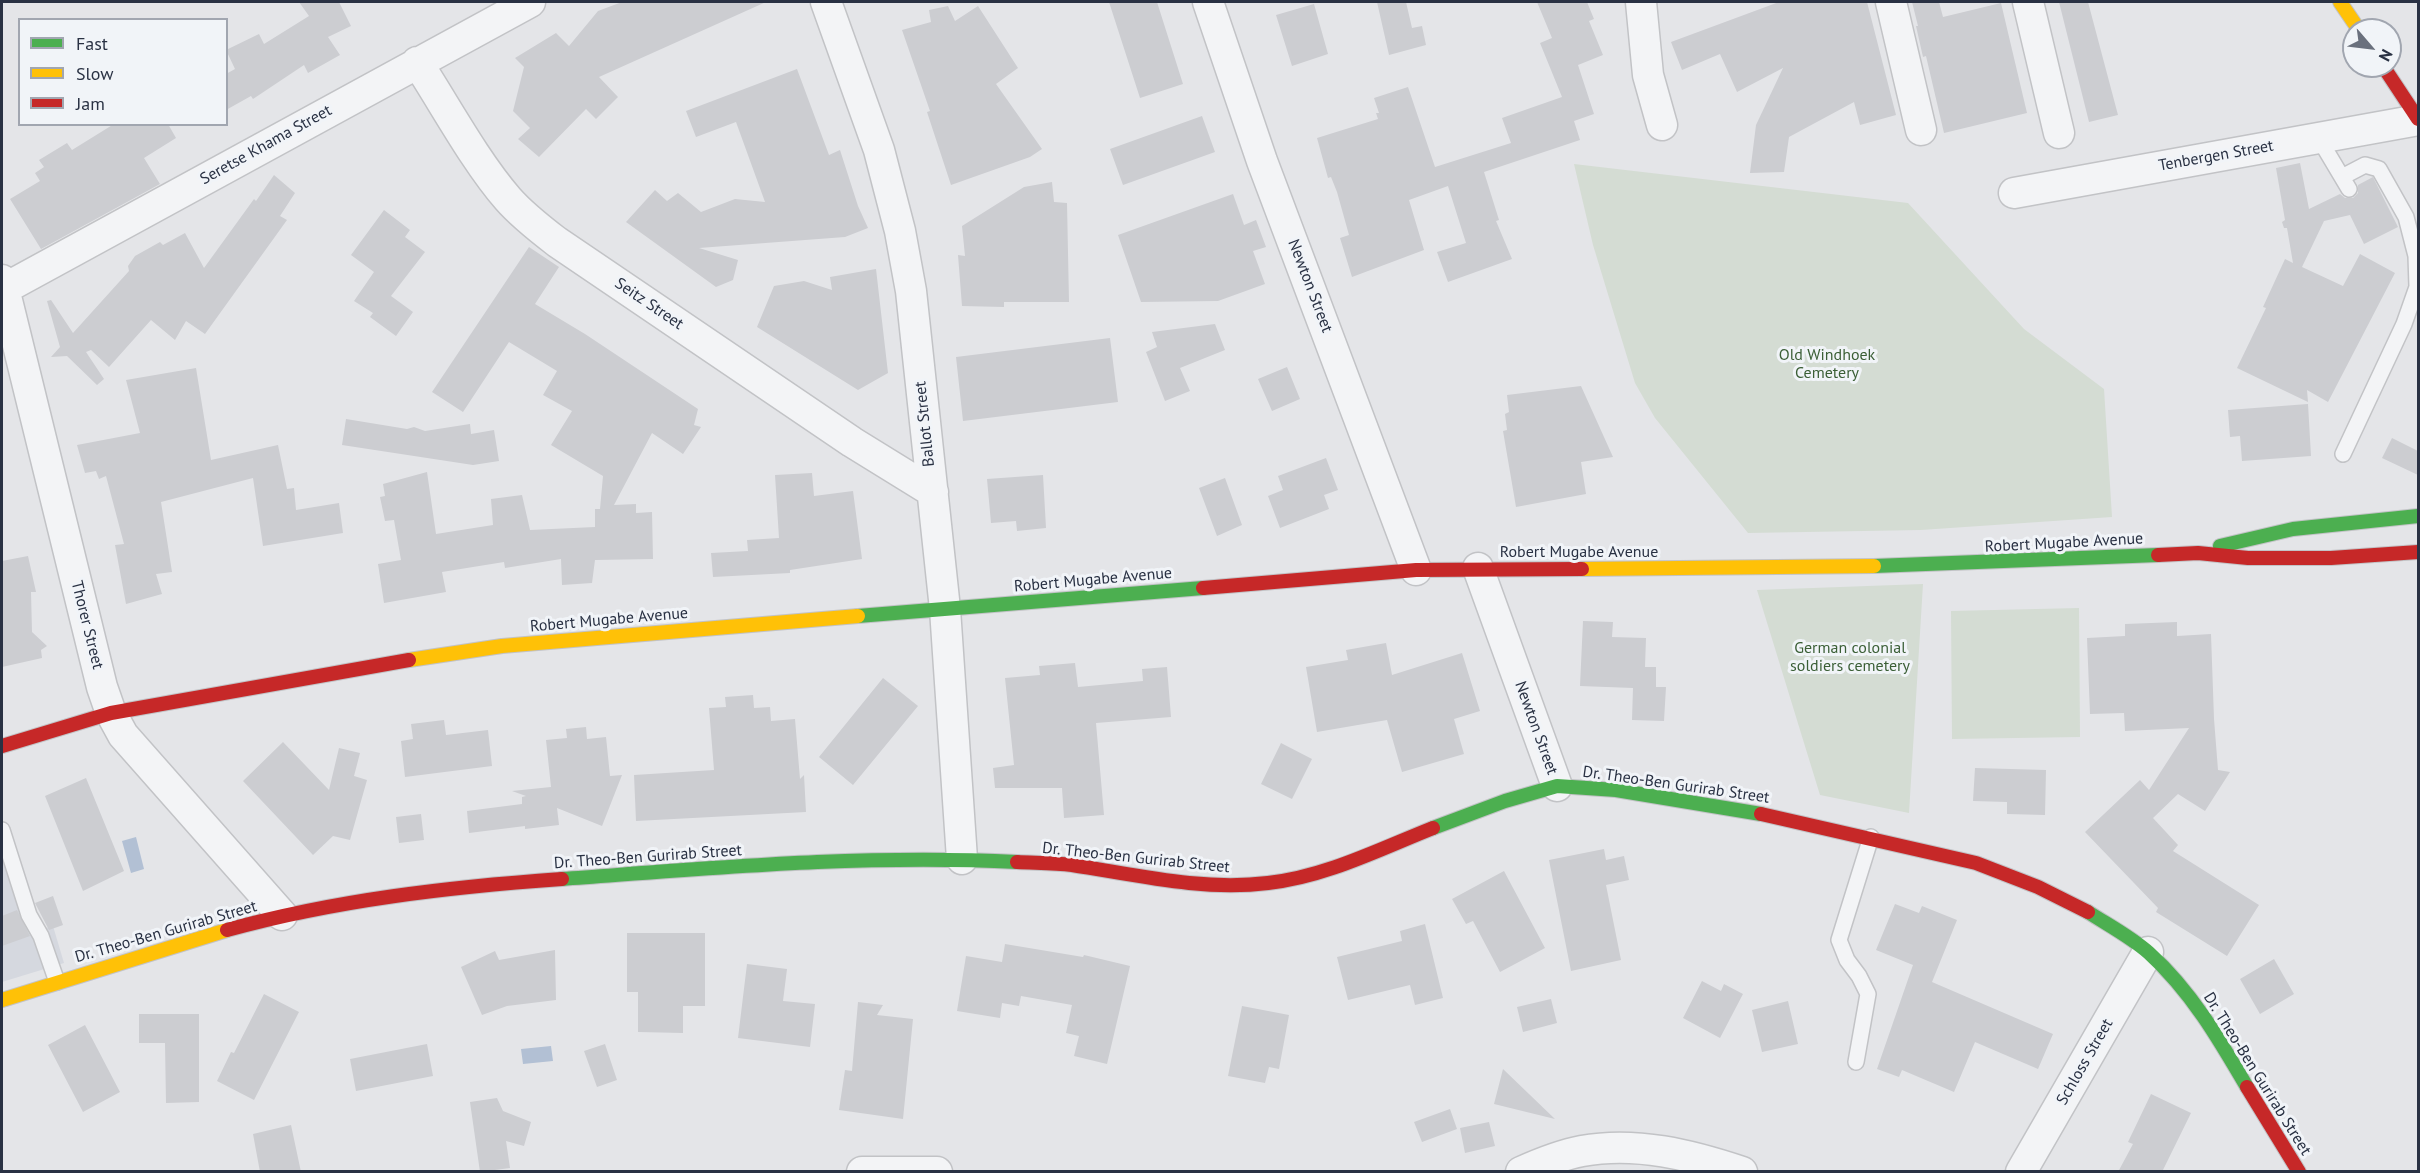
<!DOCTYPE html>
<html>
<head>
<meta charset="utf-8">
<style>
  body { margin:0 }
  #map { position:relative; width:2420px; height:1173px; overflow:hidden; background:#e4e5e8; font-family:"PT Sans",sans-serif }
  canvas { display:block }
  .frame { position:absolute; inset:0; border:3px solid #293143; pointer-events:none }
  .legend { position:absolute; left:18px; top:18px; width:210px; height:108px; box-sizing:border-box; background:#f1f4f8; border:2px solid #a1a6b0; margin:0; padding:8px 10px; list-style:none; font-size:18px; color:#293143 }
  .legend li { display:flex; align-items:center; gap:12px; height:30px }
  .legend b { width:30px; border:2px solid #a1a6b0 }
  .north { position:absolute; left:2342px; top:18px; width:60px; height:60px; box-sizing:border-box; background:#f1f4f8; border:2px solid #a1a6b0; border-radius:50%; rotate:118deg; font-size:16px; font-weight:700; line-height:24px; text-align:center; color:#293143 }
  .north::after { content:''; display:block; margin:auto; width:21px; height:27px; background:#6a707d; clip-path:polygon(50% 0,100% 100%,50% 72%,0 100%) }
</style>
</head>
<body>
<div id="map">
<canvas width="2420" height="1173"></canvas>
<div class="frame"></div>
<ul class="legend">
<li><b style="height:8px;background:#4caf50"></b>Fast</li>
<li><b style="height:8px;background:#ffc107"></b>Slow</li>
<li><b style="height:8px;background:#c62828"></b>Jam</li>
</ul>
<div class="north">N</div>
</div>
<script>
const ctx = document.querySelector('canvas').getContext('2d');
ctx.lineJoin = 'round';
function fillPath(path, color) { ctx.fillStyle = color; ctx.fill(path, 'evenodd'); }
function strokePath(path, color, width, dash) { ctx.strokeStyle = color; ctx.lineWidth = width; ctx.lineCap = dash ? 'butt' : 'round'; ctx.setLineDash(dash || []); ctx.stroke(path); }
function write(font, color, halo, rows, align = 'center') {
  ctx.font = font + ' "PT Sans",sans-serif'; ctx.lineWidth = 6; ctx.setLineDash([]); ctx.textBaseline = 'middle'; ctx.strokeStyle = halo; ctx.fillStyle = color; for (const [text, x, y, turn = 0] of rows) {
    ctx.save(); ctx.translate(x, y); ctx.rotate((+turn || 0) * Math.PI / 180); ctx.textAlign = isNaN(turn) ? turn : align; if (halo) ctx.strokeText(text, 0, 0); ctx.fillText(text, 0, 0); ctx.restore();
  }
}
const built = new Path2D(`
  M 2,838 L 30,932 L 53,926 L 64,963 L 2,982 Z`);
const green = new Path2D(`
  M 1574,164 L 1908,203 L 2024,329 L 2104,389 L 2112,517 L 1921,530 L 1748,533 L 1655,418 L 1635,383 L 1593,245 Z
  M 1923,584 L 1909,813 L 1820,795 L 1757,590 Z
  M 2079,608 L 2080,737 L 1952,739 L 1951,611 Z`);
const water = new Path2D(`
  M 136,837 L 144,869 L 131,873 L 122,841 Z
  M 551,1046 L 553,1061 L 523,1064 L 521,1049 Z`);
const building = new Path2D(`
  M 299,2 L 339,2 L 351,26 L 328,37 L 340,55 L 308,73 L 304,65 L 253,99 L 251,96 L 226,110 L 226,74 L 235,69 L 226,50 L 259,34 L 264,44 L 309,16 Z
  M 622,2 L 766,2 L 599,77 L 618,97 L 596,119 L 586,109 L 539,157 L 518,139 L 530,128 L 513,111 L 524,67 L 515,58 L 556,33 L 569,46 L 598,11 Z
  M 1109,2 L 1157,2 L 1183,84 L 1140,98 Z
  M 1377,2 L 1406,2 L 1412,28 L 1422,26 L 1426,45 L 1389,55 Z
  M 1537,2 L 1587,2 L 1594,19 L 1589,21 L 1603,55 L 1578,65 L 1594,114 L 1574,121 L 1580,140 L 1484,172 L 1499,220 L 1496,221 L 1512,259 L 1448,282 L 1437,252 L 1466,243 L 1448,186 L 1409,200 L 1424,250 L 1352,277 L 1340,238 L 1349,235 L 1337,192 L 1331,177 L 1328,178 L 1317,138 L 1378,119 L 1376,113 L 1379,113 L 1374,98 L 1408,87 L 1435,167 L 1511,143 L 1502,118 L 1562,97 L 1540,43 L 1552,38 Z
  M 1779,2 L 1867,2 L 1896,115 L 1860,125 L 1854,102 L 1789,137 L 1784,172 L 1750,173 L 1756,125 L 1783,68 L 1737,92 L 1720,54 L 1682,70 L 1671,42 Z
  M 1912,2 L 1939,2 L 1943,17 L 2001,3 L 2027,113 L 1944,133 L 1926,56 L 1923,57 L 1916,26 L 1918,26 Z
  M 2059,2 L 2088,2 L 2118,115 L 2089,122 Z
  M 1314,4 L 1328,54 L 1292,66 L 1276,15 Z
  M 948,6 L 955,21 L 978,6 L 1018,68 L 996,84 L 1042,149 L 1030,157 L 951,185 L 927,112 L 930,111 L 902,30 L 931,22 L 929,10 Z
  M 797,69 L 829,155 L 840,150 L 858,206 L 868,228 L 845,237 L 699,248 L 738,260 L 733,280 L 716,287 L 626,222 L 655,190 L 667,201 L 678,193 L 701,212 L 735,199 L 765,202 L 736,122 L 696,137 L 686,111 Z
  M 1202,116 L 1215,152 L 1123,185 L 1110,149 Z
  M 114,124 L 168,124 L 176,138 L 144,158 L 160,184 L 41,249 L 10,199 L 40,181 L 35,173 L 44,167 L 39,160 L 67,143 L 72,150 Z
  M 2300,163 L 2309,209 L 2340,194 L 2345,198 L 2353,198 L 2358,193 L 2358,185 L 2373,177 L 2398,227 L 2364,244 L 2350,215 L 2324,221 L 2302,267 L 2343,286 L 2360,254 L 2395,273 L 2328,402 L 2307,390 L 2308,402 L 2237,368 L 2266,308 L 2263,307 L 2285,259 L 2293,263 L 2287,228 L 2284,228 L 2282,222 L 2285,220 L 2276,168 Z
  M 274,175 L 295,193 L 280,216 L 287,220 L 205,334 L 186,321 L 175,340 L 151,320 L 109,367 L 91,350 L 86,352 L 104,379 L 97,385 L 67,356 L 51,357 L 60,347 L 47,301 L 51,300 L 73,333 L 129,271 L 128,266 L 135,256 L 160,242 L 163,245 L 185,233 L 204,268 L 254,199 L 256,201 Z
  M 1052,182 L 1054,202 L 1067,203 L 1069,302 L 1004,302 L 1004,307 L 962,306 L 958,255 L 965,256 L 962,226 L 1024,187 Z
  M 1233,194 L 1244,225 L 1256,220 L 1266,247 L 1253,251 L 1265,284 L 1218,301 L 1141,302 L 1118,235 Z
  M 384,210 L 410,230 L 405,237 L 425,252 L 391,296 L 413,312 L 396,336 L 370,317 L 373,313 L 354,301 L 374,272 L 351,255 Z
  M 529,247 L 559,267 L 535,304 L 585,334 L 698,409 L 694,425 L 701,427 L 683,454 L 652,433 L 614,505 L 636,504 L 636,513 L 652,512 L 653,559 L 595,560 L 592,583 L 562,585 L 561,559 L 505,568 L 504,562 L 442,572 L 446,592 L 384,603 L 378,564 L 401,560 L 394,520 L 385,521 L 380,497 L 385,496 L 383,484 L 427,472 L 436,534 L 493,525 L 491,499 L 522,495 L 530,530 L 595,527 L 595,509 L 600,509 L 603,476 L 551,445 L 572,411 L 543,395 L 557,371 L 509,342 L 463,412 L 432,392 Z
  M 876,269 L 888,373 L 858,390 L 757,327 L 774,286 L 804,281 L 832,290 L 830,277 Z
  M 1215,324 L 1225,350 L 1180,368 L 1190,391 L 1165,401 L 1146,352 L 1157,347 L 1152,332 Z
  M 1110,338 L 1118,402 L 963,421 L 956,357 Z
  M 1287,367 L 1300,399 L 1272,411 L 1258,379 Z
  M 196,368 L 211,460 L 278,445 L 287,489 L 294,488 L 296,510 L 339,503 L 343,533 L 263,546 L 253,478 L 161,502 L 172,572 L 156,574 L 162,594 L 126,604 L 115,545 L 124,544 L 106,476 L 99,479 L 96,471 L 85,473 L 77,445 L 140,433 L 126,380 Z
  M 1581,386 L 1613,457 L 1581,462 L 1586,494 L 1516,507 L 1503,431 L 1507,430 L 1505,414 L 1509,412 L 1507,395 Z
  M 2308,404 L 2311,456 L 2242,461 L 2240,436 L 2230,437 L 2228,410 Z
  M 346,419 L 407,429 L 414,427 L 425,431 L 470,424 L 471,434 L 494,430 L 499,461 L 473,465 L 342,445 Z
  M 2392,438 L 2418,451 L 2418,475 L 2382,458 Z
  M 1326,458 L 1338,490 L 1324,495 L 1329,509 L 1280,528 L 1268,496 L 1283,490 L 1278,476 Z
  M 812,473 L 814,496 L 853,491 L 862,559 L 790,570 L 790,573 L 713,577 L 711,553 L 748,551 L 747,540 L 779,538 L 775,475 Z
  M 1043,475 L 1046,528 L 1017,531 L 1016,521 L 991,523 L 987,479 Z
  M 1225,478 L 1242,525 L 1217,536 L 1199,488 Z
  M 28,556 L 36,592 L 31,592 L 32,632 L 47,646 L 41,650 L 42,658 L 2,667 L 2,561 Z
  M 1583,621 L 1613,622 L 1612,637 L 1646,638 L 1645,667 L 1656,667 L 1656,687 L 1666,687 L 1664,721 L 1632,720 L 1633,688 L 1580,686 Z
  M 2177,622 L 2177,636 L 2211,634 L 2214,719 L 2218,770 L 2230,772 L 2205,811 L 2178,794 L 2153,818 L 2178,845 L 2173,851 L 2259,905 L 2227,956 L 2156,912 L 2158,908 L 2085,832 L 2140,780 L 2149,790 L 2189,728 L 2125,731 L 2124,713 L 2090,714 L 2087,638 L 2125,636 L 2125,624 Z
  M 1386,643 L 1392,675 L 1462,653 L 1480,711 L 1454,719 L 1464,754 L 1402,772 L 1387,720 L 1317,732 L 1306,667 L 1348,660 L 1346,650 Z
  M 1075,663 L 1078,687 L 1143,681 L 1142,669 L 1167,667 L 1171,717 L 1096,723 L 1104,815 L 1064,818 L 1062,788 L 995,788 L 993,768 L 1014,765 L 1005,678 L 1040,675 L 1039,666 Z
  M 883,678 L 918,706 L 853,785 L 819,757 Z
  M 753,695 L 754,708 L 770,707 L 771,721 L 795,719 L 800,779 L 804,775 L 806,812 L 636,821 L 634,775 L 714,770 L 709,708 L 726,707 L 725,697 Z
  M 444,720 L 446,735 L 488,730 L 492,766 L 405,777 L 401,741 L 413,739 L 411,724 Z
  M 586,727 L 587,739 L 606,737 L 610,776 L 622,775 L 602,826 L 557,808 L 559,825 L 525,829 L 525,826 L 469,833 L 467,811 L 522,804 L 522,797 L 526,796 L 512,791 L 551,787 L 546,740 L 567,738 L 566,729 Z
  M 283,742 L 329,790 L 339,748 L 360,753 L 354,776 L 367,780 L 350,840 L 333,836 L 313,855 L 243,781 Z
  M 1281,743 L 1312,759 L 1292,799 L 1261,784 Z
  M 1975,768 L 2046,770 L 2045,815 L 2007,814 L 2007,802 L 1973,801 Z
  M 86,778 L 124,871 L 83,891 L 45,796 Z
  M 421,814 L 424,840 L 399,843 L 396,817 Z
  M 1604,849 L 1606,860 L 1624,856 L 1629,880 L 1606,885 L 1621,960 L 1571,971 L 1549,860 Z
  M 1504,871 L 1545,948 L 1500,972 L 1473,921 L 1466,924 L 1452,899 Z
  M 53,896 L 63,925 L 49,930 L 35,903 Z
  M 1895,904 L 1919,913 L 1922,906 L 1957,920 L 1932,982 L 2053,1034 L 2038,1069 L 1975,1042 L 1954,1092 L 1902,1070 L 1899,1077 L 1877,1069 L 1913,965 L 1876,950 Z
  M 17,910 L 30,936 L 2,946 L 2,916 Z
  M 1425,924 L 1443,998 L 1415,1005 L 1410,985 L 1348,1000 L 1337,957 L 1402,941 L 1400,931 Z
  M 627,933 L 705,933 L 705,1006 L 683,1006 L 683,1033 L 638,1032 L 638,992 L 627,992 Z
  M 1005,944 L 1083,957 L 1084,955 L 1130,966 L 1107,1064 L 1074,1056 L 1079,1036 L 1066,1033 L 1072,1005 L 1021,996 L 1019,1006 L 1002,1003 L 1000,1018 L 957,1011 L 966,956 L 1002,962 Z
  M 555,950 L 556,1000 L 507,1006 L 482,1015 L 461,967 L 495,951 L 499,960 Z
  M 2274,959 L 2294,994 L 2260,1014 L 2240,979 Z
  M 747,964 L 787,969 L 783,1001 L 815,1004 L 810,1047 L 738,1038 Z
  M 1702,981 L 1721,991 L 1724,984 L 1743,994 L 1720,1038 L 1683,1018 Z
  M 264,994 L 299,1012 L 254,1100 L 217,1081 L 231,1052 L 234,1053 Z
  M 1551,999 L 1557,1023 L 1523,1032 L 1517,1007 Z
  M 1788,1001 L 1798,1044 L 1762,1052 L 1752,1010 Z
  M 858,1002 L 883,1005 L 877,1015 L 913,1019 L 903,1119 L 839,1110 L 845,1070 L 852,1071 Z
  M 1242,1006 L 1289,1015 L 1279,1069 L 1269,1067 L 1265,1083 L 1228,1076 Z
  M 139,1014 L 199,1014 L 199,1102 L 166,1103 L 165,1043 L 139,1043 Z
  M 85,1025 L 120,1092 L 83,1112 L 48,1045 Z
  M 427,1044 L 433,1076 L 356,1091 L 350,1059 Z
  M 605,1044 L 617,1080 L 597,1087 L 584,1051 Z
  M 1503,1069 L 1555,1119 L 1494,1104 Z
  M 2151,1094 L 2191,1113 L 2162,1172 L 2118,1172 L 2133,1144 L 2128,1142 Z
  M 497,1098 L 503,1111 L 531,1122 L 524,1146 L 506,1141 L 510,1168 L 480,1172 L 470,1102 Z
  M 1450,1109 L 1457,1129 L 1422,1142 L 1414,1122 Z
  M 1489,1122 L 1495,1146 L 1465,1153 L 1460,1128 Z
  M 291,1125 L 301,1172 L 260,1172 L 253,1134 Z`);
const lane = new Path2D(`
  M 2318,137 L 2349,189
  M 2342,177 L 2365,165 L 2379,169 L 2406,217 L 2416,256 L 2417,287 L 2404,324 L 2343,454
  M 2,830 L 29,915 L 41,936 L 57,982
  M 1856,1062 L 1868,994 L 1859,976 L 1847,960 L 1839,940 L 1871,837`);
const street = new Path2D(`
  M 826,2 L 879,150 L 900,231 L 911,291 L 945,609 L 962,859
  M 1208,2 L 1262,161 L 1416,570
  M 1641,2 L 1648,75 L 1662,125
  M 1891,2 L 1921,130
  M 2028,2 L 2059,133
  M 417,62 C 445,105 475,161 508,199 C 522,215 540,229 557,242 L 852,442 L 933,492
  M 2014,193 L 2418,120
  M 2,280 L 102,687 L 111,713 L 123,735 L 282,915
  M 2,290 L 530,2
  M 1478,568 L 1557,786
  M 862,1172 L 937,1172
  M 1521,1172 C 1541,1163 1561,1155 1582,1151 C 1636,1141 1691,1155 1742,1172
  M 2021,1172 L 2148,952`);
const fast = new Path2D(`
  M 2220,546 L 2293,529 L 2418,516
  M 1874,566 L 2158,555
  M 858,616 L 1203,588
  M 1433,828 L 1505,801 L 1557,786 L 1616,790 L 1761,814
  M 562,879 C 714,868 865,854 1017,862
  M 2088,912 C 2108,925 2131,937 2149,953 C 2191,991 2219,1039 2247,1087`);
const slow = new Path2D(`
  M 2340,2 L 2359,30
  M 1582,569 L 1874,566
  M 409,660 L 502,646 L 858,616
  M 2,1000 L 227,930`);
const jam = new Path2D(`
  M 2383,66 L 2418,119
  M 2158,555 L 2198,553 L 2248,558 L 2331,558 L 2418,552
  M 1203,588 L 1416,570 L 1582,569
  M 2,746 L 111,713 L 409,660
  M 1761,814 L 1976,863 L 2038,887 L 2088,912
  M 1017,862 C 1035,863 1054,863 1072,865 C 1137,875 1202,891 1268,883 C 1325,877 1380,849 1433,828
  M 227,930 C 336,900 449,887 562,879
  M 2247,1087 L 2299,1172`);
const streetNames = [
  ["Seretse Khama Street",266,145,-29],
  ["Tenbergen Street",2216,156,-10],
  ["Newton Street",1310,286,69],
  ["Seitz Street",649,304,34],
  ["Ballot Street",925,424,-96],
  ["Robert Mugabe Avenue",2064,543,-3],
  ["Robert Mugabe Avenue",1579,552],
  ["Robert Mugabe Avenue",1093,580,-5],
  ["Robert Mugabe Avenue",609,620,-5],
  ["Thorer Street",87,625,76],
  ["Newton Street",1536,728,70],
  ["Dr. Theo-Ben Gurirab Street",1676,785,8],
  ["Dr. Theo-Ben Gurirab Street",648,857,-4],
  ["Dr. Theo-Ben Gurirab Street",1136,858,6],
  ["Dr. Theo-Ben Gurirab Street",166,932,-16],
  ["Schloss Street",2085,1062,-60],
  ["Dr. Theo-Ben Gurirab Street",2257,1074,58]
];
const parkNames = [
  ["Old Windhoek",1827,355],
  ["Cemetery",1827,373],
  ["German colonial",1850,648],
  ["soldiers cemetery",1850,666]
];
fillPath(built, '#d5d8df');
fillPath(green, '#d4dcd3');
fillPath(water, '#b2c0d4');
fillPath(building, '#cccdd1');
strokePath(lane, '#c2c3c6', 18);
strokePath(street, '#c2c3c6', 33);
strokePath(fast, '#c2c3c6', 16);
strokePath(slow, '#c2c3c6', 16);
strokePath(jam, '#c2c3c6', 16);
strokePath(lane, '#f3f4f6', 15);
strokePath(street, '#f3f4f6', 30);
strokePath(fast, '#4caf50', 14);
strokePath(slow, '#ffc107', 14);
strokePath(jam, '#c62828', 14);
write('16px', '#293143', '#f1f4f8', streetNames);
write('16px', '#3b5f36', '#f1f4f8', parkNames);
</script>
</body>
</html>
